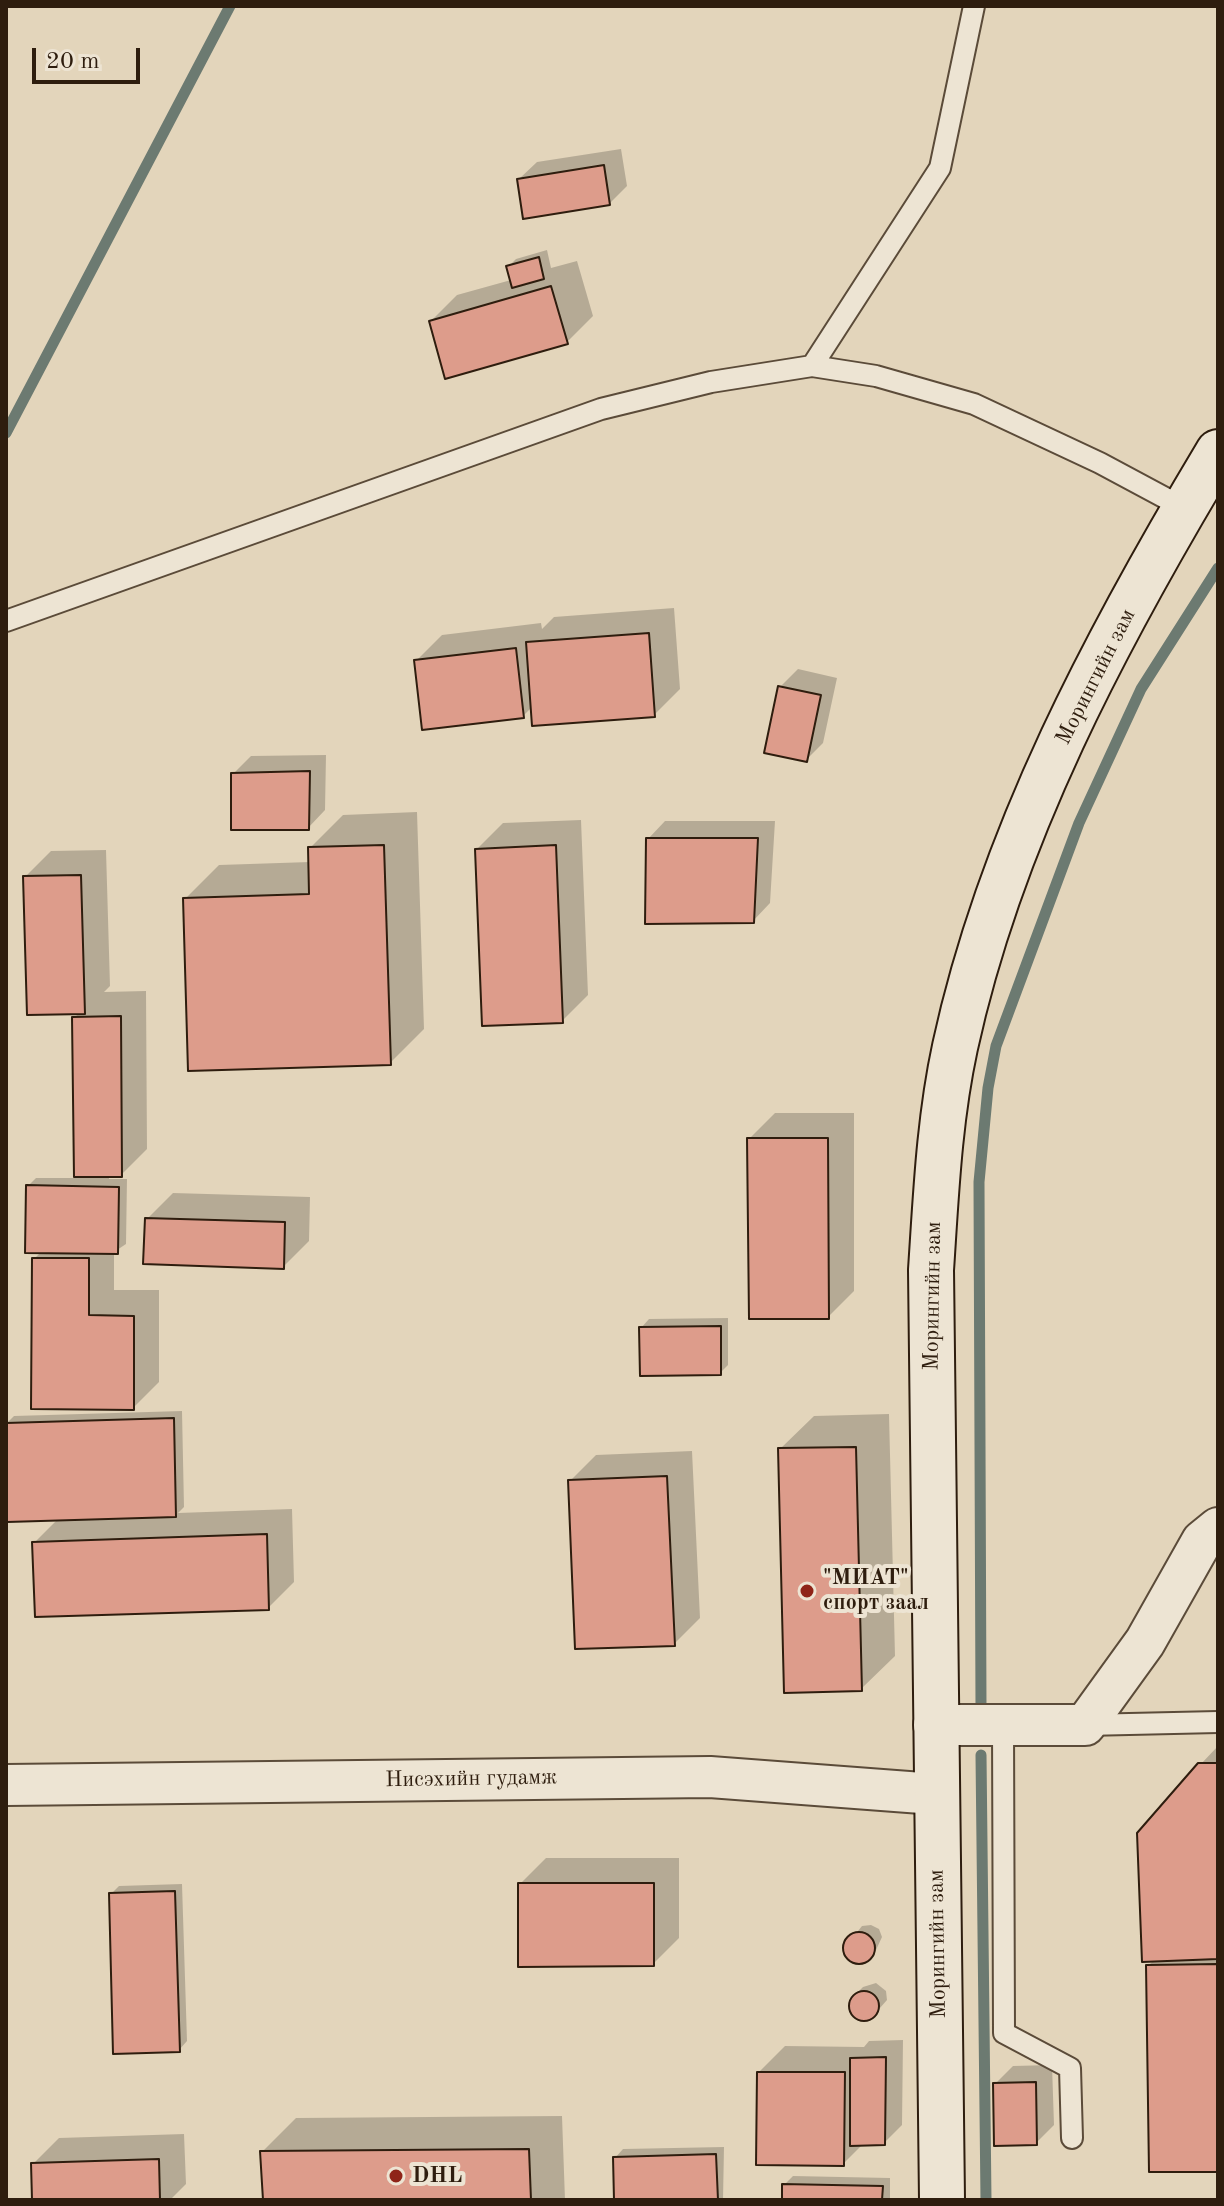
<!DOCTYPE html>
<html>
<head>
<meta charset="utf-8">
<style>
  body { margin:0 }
  #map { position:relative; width:1224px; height:2206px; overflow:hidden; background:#e3d5bb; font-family:"Old Standard TT",serif }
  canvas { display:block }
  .frame { position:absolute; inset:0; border:8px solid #2e1d0e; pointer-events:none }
  .scale { position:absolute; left:32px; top:48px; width:108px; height:36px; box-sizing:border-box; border:4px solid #2e1d0e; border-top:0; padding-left:10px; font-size:24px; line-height:28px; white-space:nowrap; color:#2e1d0e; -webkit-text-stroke:6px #ede4d3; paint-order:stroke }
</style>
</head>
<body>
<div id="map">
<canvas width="1224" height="2206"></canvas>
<div class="frame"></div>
<div class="scale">20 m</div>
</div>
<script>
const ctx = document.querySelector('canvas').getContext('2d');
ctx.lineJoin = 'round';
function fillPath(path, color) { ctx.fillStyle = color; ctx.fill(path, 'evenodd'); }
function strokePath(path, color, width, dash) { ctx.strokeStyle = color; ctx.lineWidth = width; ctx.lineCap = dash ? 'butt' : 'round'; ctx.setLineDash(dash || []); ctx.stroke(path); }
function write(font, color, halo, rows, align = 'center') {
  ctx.font = font + ' "Old Standard TT",serif'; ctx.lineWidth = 8; ctx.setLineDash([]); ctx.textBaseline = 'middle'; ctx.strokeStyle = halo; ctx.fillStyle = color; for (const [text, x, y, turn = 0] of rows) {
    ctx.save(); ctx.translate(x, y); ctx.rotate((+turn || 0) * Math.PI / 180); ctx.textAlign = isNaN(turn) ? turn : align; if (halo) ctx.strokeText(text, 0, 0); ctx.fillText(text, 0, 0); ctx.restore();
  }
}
const shadow = new Path2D(`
  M 621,149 L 627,186 L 609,204 L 519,179 L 537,162 Z
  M 547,250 L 551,268 L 577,261 L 593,316 L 567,342 L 431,321 L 457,295 L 511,280 L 508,267 L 516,259 Z
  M 674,608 L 680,689 L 654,715 L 533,706 L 523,716 L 416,661 L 442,635 L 541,623 L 542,629 L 554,617 Z
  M 798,669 L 837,678 L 823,743 L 806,760 L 780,687 Z
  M 326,755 L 325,810 L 308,828 L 233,774 L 251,756 Z
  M 417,812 L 424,1029 L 390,1063 L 185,899 L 219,865 L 310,862 L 310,848 L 343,815 Z
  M 581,820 L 588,995 L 562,1021 L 477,849 L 503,823 Z
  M 665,821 L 775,821 L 770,903 L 753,921 L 648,839 Z
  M 106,850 L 110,986 L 104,992 L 146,991 L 147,1149 L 121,1175 L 109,1175 L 109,1179 L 127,1179 L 126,1244 L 114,1252 L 114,1290 L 159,1290 L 159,1382 L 133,1408 L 34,1259 L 42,1251 L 28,1186 L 36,1178 L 76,1178 L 74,1018 L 80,1012 L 25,877 L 51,851 Z
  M 775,1113 L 854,1113 L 854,1291 L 828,1317 L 749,1139 Z
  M 173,1193 L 310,1197 L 309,1241 L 283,1267 L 147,1219 Z
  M 728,1318 L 728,1365 L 720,1373 L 641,1328 L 649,1319 Z
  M 182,1411 L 184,1507 L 178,1513 L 292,1509 L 294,1582 L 268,1608 L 34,1543 L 58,1519 L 6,1424 L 14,1416 Z
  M 889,1414 L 895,1656 L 861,1689 L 780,1449 L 814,1416 Z
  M 692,1451 L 700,1618 L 674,1644 L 570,1481 L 596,1455 Z
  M 1218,1746 L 1218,2170 L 1148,1966 L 1155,1959 L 1200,1765 Z
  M 546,1858 L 679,1858 L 679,1938 L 653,1964 L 520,1884 Z
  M 182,1884 L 187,2041 L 179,2050 L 111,1894 L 119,1886 Z
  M 871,1925 L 879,1929 L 882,1937 L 876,1950 L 867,1959 L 858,1961 L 850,1958 L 846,1946 L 862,1926 Z
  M 876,1983 L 886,1991 L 887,2000 L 872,2017 L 863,2019 L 855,2016 L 851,2004 L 854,1996 L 863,1987 Z
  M 903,2040 L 902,2125 L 884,2143 L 863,2144 L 843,2164 L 759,2072 L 785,2046 L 864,2047 L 869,2041 Z
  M 1052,2065 L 1054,2125 L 1036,2143 L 995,2084 L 1013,2066 Z
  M 562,2116 L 565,2200 L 265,2200 L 262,2152 L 296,2118 Z
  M 184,2134 L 186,2184 L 170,2200 L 34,2200 L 33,2164 L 59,2138 Z
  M 724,2147 L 723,2200 L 616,2200 L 615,2158 L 623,2149 Z
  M 793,2176 L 890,2178 L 890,2200 L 784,2200 L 784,2185 Z`);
const stream = new Path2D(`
  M 6,433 L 230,6
  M 981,1708 L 979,1182 L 988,1088 L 996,1046 L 1079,823 L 1141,689 L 1218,568
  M 981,1755 L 986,2200`);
const building = new Path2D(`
  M 604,165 L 610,205 L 523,219 L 517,179 Z
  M 539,257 L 544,279 L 512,288 L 506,266 Z
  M 551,286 L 568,344 L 445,379 L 429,321 Z
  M 649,633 L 655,717 L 532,726 L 526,642 Z
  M 516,648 L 524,718 L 422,730 L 414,660 Z
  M 778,686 L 821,695 L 807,762 L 764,753 Z
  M 310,771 L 309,830 L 231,830 L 231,773 Z
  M 646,838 L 758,838 L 754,923 L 645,924 Z
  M 384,845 L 391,1065 L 188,1071 L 183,898 L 309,894 L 308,847 Z
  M 556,845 L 563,1023 L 482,1026 L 475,849 Z
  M 81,875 L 85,1014 L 27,1015 L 23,876 Z
  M 121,1016 L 122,1177 L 74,1177 L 72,1017 Z
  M 747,1138 L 828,1138 L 829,1319 L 749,1319 Z
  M 26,1185 L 119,1187 L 118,1254 L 25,1253 Z
  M 145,1218 L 285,1222 L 284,1269 L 143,1264 Z
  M 32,1258 L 89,1258 L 89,1315 L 134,1316 L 134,1410 L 31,1409 Z
  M 721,1326 L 721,1375 L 640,1376 L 639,1327 Z
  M 174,1418 L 176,1517 L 7,1522 L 6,1423 Z
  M 856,1447 L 862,1691 L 784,1693 L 778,1448 Z
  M 667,1476 L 675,1646 L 575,1649 L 568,1480 Z
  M 267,1534 L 269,1610 L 35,1617 L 32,1542 Z
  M 1198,1763 L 1218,1763 L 1218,1959 L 1142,1962 L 1137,1833 Z
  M 518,1883 L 654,1883 L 654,1966 L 518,1967 Z
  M 175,1891 L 180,2052 L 113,2054 L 109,1893 Z
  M843 1948a16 16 0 1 1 32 0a16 16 0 1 1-32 0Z
  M 1218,1964 L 1218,2172 L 1149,2172 L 1146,1965 Z
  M849 2006a15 15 0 1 1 30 0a15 15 0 1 1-30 0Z
  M 886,2057 L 885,2145 L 850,2146 L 850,2058 Z
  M 757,2072 L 845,2072 L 844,2166 L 756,2165 Z
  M 1036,2082 L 1037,2145 L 994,2146 L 993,2083 Z
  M 529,2149 L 531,2200 L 263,2200 L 260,2151 Z
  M 716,2154 L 718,2200 L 614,2200 L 613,2157 Z
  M 159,2159 L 160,2200 L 32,2200 L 31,2163 Z
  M 782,2184 L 883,2186 L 882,2200 L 782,2200 Z`);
const lane = new Path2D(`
  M 812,366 L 940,168 L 974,6
  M 6,621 L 601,409 L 711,382 L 812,366 L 876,376 L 974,404 L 1100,463 L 1184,508
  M 1003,1724 L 1004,2033 L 1070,2068 L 1072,2138
  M 1085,1725 L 1218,1722`);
const street = new Path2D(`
  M 934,1725 L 1085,1725 L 1145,1642 L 1202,1541 L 1218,1528
  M 6,1785 L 710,1777 L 935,1794`);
const secondary = new Path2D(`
  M 942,2200 L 931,1270 C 936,1195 939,1121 955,1047 C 1001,835 1107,637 1218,452`);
const markers = [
  [807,1591,8,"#8f2418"],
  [396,2176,8,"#8f2418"]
];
const streetNames = [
  ["Морингийн зам",1096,677,-63],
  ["Морингийн зам",933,1296,-89],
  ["Нисэхийн гудамж",471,1779,-1],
  ["Морингийн зам",938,1944,-91]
];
const poiNames = [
  ["\"МИАТ\"",823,1578],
  ["спорт заал",823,1603],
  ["DHL",412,2176]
];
fillPath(shadow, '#0003');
strokePath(stream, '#6c7a71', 11);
fillPath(building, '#dd9c8b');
strokePath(building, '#2e1d0e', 2);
strokePath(lane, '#5b4b39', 24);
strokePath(street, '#5b4b39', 44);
strokePath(secondary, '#2e1d0e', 48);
strokePath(lane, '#ede4d3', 20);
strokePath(street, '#ede4d3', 40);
strokePath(secondary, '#ede4d3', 44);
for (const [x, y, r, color] of markers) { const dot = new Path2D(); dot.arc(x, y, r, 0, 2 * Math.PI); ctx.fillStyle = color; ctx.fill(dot); strokePath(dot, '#ede4d3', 3); }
write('22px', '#2e1d0e', '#ede4d3', streetNames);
write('bold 22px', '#2e1d0e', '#ede4d3', poiNames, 'left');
</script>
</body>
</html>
